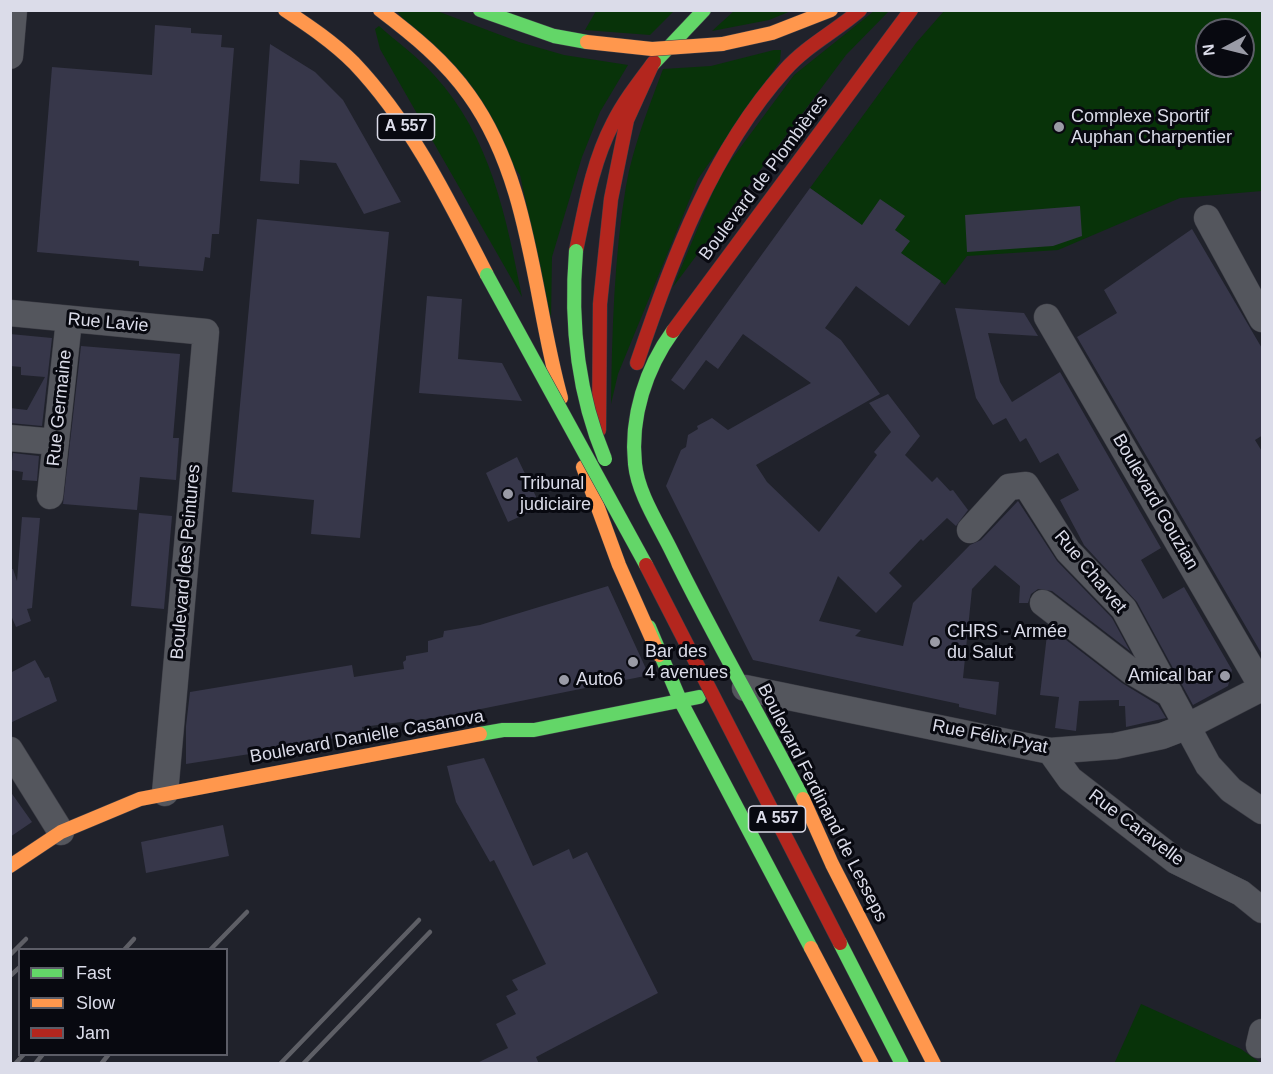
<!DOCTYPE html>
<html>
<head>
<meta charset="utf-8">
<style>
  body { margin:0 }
  #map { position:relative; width:1273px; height:1074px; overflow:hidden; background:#20222b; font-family:Helvetica,sans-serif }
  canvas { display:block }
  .frame { position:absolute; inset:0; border:12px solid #dbdce9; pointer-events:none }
  .legend { position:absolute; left:18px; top:948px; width:210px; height:108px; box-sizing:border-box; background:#080910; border:2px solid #5c5d67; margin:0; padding:8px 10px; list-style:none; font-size:18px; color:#dbdce9 }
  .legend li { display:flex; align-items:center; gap:12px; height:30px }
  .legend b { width:30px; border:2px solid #5c5d67 }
  .north { position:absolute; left:1195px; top:18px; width:60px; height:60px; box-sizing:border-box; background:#080910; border:2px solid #5c5d67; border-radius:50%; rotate:263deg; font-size:16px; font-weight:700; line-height:24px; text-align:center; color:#dbdce9 }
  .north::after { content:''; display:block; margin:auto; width:21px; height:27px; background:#9a9ba6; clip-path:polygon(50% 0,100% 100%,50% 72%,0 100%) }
</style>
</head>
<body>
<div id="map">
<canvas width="1273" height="1074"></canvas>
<div class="frame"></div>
<ul class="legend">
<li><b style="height:8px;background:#63d668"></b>Fast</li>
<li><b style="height:8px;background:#ff974d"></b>Slow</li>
<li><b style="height:8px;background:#b3261e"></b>Jam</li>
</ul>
<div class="north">N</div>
</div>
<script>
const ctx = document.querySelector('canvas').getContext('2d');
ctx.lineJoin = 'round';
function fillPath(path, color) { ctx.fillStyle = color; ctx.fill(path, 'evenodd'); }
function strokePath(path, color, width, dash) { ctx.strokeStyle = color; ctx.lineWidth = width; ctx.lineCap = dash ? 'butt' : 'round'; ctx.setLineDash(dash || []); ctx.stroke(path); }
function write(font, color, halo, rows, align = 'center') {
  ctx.font = font + ' Helvetica,sans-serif'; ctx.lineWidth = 6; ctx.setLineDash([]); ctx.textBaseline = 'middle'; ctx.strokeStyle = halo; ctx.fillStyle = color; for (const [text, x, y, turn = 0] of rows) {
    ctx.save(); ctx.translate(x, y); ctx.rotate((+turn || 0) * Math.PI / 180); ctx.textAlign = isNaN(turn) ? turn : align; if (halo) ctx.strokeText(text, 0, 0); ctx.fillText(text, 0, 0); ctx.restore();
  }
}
const green = new Path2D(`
  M 397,11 L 437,11 L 519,42 L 564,55 L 628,65 L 600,112 L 582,157 L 552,257 L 551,318 L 520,175 Z
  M 596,11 L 674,11 L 650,35 L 585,30 Z
  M 734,11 L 791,11 L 769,20 L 712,31 Z
  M 874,11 L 889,11 L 846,55 L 673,287 L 720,175 L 794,75 Z
  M 944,11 L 1262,11 L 1262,191 L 1180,198 L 1058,250 L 967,256 L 945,285 L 810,188 L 916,43 ZM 1207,30 L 1243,30 L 1243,66 L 1207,66 Z
  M 379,26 C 397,42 418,57 434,75 C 491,137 506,217 522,297 L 380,49 L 375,29 Z
  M 774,50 L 781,50 L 780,61 L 698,179 L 618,374 L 611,404 C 612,333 614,257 626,186 C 633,146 649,107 663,69 L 711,66 Z
  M 1141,1004 L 1241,1049 L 1262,1064 L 1114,1064 Z`);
const building = new Path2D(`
  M 155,25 L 191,28 L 191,33 L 222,35 L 221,47 L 234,48 L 219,234 L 212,234 L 210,258 L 205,257 L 203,271 L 139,266 L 139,261 L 37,252 L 52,67 L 152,75 Z
  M 270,44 L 315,72 L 343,100 L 401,202 L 364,214 L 336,163 L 300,160 L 299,184 L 260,181 Z
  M 810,188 L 862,225 L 880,199 L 905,216 L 895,230 L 910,241 L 901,253 L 941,281 L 909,326 L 856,286 L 825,328 L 841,340 L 880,394 L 756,465 L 767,482 L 819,532 L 877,455 L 874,452 L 891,432 L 869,403 L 888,394 L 920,436 L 905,455 L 932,482 L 937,477 L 950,491 L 953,490 L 968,510 L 956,526 L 947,518 L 923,541 L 921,539 L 889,573 L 902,586 L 876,613 L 838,576 L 819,621 L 861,630 L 855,636 L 903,646 L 913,603 L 970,545 L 981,540 L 1018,501 L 1057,561 L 1112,618 L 1130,651 L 1052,591 L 1038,589 L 1031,594 L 1028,603 L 1019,603 L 1020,586 L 995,565 L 972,589 L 963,678 L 999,682 L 996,715 L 959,707 L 959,704 L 753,660 L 666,486 L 681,450 L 686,447 L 688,435 L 698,429 L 697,426 L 712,418 L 728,430 L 811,383 L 743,334 L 718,369 L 706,360 L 684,390 L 671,380 Z
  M 1080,206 L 1082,236 L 1053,246 L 967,252 L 965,215 Z
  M 257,219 L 389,232 L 360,538 L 311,534 L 314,500 L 232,492 Z
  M 1192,229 L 1263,350 L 1263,435 L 1255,440 L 1263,453 L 1263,656 L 1077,337 L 1117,313 L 1104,290 Z
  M 427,296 L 462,299 L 458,359 L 502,363 L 522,401 L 419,393 Z
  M 955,308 L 1024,313 L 1038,336 L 988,333 L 1000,382 L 1012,402 L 1060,372 L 1161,548 L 1141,560 L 1163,599 L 1184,587 L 1232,670 L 1228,686 L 1193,705 L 1137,602 L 1082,543 L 1084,545 L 1060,500 L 1079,490 L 1058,453 L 1040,463 L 1026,438 L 1020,442 L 1006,418 L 993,425 L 976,398 Z
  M 10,334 L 52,338 L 42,426 L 10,423 L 10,408 L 27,410 L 45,377 L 21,375 L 21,367 L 10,366 Z
  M 81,346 L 180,354 L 173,438 L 179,438 L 176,480 L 140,477 L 137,510 L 63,504 Z
  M 13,453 L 39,456 L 37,481 L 22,480 L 23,472 L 11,470 Z
  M 517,457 L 541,507 L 508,522 L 486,473 Z
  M 139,513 L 172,516 L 164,609 L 131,606 Z
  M 22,517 L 40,518 L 32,608 L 27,609 L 31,621 L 16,627 L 10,613 L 10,569 L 13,569 L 17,581 Z
  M 608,586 L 647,671 L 645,676 L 441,717 L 362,727 L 363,732 L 288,748 L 186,764 L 186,726 L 190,692 L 352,665 L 354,677 L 404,669 L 403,662 L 406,660 L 406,656 L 428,652 L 428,641 L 443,637 L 444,631 L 480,625 Z
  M 1048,626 L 1122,683 L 1158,705 L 1166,718 L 1126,727 L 1125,706 L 1119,706 L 1119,700 L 1079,701 L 1076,731 L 1055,728 L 1059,697 L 1040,695 Z
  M 35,660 L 45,678 L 49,677 L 57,701 L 10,723 L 10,673 Z
  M 484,758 L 533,866 L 569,849 L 573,859 L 587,852 L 658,993 L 536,1057 L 539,1064 L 475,1064 L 508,1048 L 496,1024 L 516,1014 L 506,996 L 518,990 L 512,980 L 546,964 L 494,860 L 490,862 L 456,802 L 447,766 Z
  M 10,791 L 32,822 L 10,837 Z
  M 223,825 L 229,856 L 146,873 L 141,842 Z`);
const street = new Path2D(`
  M 10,56 L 14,10
  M 1207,218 L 1262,319
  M 10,313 L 206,332 L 165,793
  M 1047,317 L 1262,687
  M 10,438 L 56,442
  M 50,496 L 69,320
  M 970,530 L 1009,487 L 1026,485 L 1068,551 L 1124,609 L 1208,765 L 1231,790 L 1262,811
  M 1043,603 L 1131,671 L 1170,694
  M 745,688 L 1050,751 L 1115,746 L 1162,736 L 1188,726 L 1262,688
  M 10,750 L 61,832
  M 1050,751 L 1070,779 L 1176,861 L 1241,893 L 1262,910
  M 1259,1045 L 1262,1032`);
const fast = new Path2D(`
  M 480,10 L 554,36 L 587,42
  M 652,65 L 704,10
  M 673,331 C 646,368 630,417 635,464 C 638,494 659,525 672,552 C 713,636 760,716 803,799
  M 649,627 L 680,700 L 811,948
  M 480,734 L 503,730 L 534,730 L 699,697`);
const slow = new Path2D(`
  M 285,10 C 309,26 333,42 354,63 C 412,124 449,201 487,275
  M 380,10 C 413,35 445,61 469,95 C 531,181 533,298 561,398
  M 722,44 L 772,33 L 831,10
  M 583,467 L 619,565 L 659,655
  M 803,799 L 832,864 L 934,1064
  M 10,866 L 61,832 L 140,799 L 480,734
  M 811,948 L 872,1064`);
const jam = new Path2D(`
  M 576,251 C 585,208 592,163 613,123 C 624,101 639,82 654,62
  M 673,331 L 911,10
  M 637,363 C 672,259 711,153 785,70 C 806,46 836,31 860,10
  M 599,430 L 600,304 L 611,199 L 627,120 L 652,65`);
const rail = new Path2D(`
  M 124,950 L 134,939
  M 210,950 L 247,912
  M 10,955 L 26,939
  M 10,976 L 20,967
  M 15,1064 L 24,1054
  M 35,1064 L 43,1054
  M 101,1064 L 109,1054
  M 280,1064 L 419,920
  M 303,1064 L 430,932`);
const fastBridge = new Path2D(`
  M 576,251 C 570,323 577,392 605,459
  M 487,275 L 646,565
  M 840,943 L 902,1064`);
const slowBridge = new Path2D(`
  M 587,42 L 652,49 L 722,44`);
const jamBridge = new Path2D(`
  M 646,565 L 840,943`);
const markers = [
  [1059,127,6,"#9a9ba6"],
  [508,494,6,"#9a9ba6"],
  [935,642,6,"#9a9ba6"],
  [633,662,6,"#9a9ba6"],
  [1225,676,6,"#9a9ba6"],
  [564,680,6,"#9a9ba6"]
];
const shields = [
  [406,127,57],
  [777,819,57]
];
const shieldNames = [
  ["A 557",406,127],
  ["A 557",777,819]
];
const poiNames = [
  ["Complexe Sportif",1071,117],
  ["Auphan Charpentier",1071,138],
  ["Tribunal",520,484],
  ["judiciaire",520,505],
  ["CHRS - Armée",947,632],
  ["du Salut",947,653],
  ["Bar des",645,652],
  ["4 avenues",645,673],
  ["Amical bar",1213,676,"right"],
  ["Auto6",576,680]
];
const streetNames = [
  ["Boulevard de Plombières",764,178,-53],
  ["Rue Lavie",108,323,5],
  ["Rue Germaine",60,408,-84],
  ["Boulevard Gouzian",1155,502,60],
  ["Boulevard des Peintures",186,562,-85],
  ["Rue Charvet",1090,572,50],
  ["Boulevard Danielle Casanova",367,737,-10],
  ["Rue Félix Pyat",990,737,11],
  ["Boulevard Ferdinand de Lesseps",822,803,63],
  ["Rue Caravelle",1136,828,37]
];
fillPath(green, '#083309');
fillPath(building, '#37374a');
strokePath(street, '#3d3e46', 27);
strokePath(fast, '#3d3e46', 15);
strokePath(slow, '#3d3e46', 15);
strokePath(jam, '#3d3e46', 15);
strokePath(street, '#54565d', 26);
strokePath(fast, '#63d668', 14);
strokePath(slow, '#ff974d', 14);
strokePath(jam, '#b3261e', 14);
strokePath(rail, '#5e5f66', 4.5);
strokePath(fastBridge, '#3d3e46', 15, []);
strokePath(slowBridge, '#3d3e46', 15, []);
strokePath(jamBridge, '#3d3e46', 15, []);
strokePath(fastBridge, '#63d668', 14);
strokePath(slowBridge, '#ff974d', 14);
strokePath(jamBridge, '#b3261e', 14);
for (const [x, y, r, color] of markers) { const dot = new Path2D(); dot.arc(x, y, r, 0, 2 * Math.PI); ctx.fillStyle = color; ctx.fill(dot); strokePath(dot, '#080910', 2); }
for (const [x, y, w] of shields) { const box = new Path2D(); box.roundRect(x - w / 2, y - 13, w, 26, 4.5); ctx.fillStyle = '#080910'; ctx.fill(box); strokePath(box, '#dbdce9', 1.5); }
write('bold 16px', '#dbdce9', null, shieldNames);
write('18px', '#dbdce9', '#080910', poiNames, 'left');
write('18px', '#dbdce9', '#080910', streetNames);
</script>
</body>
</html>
